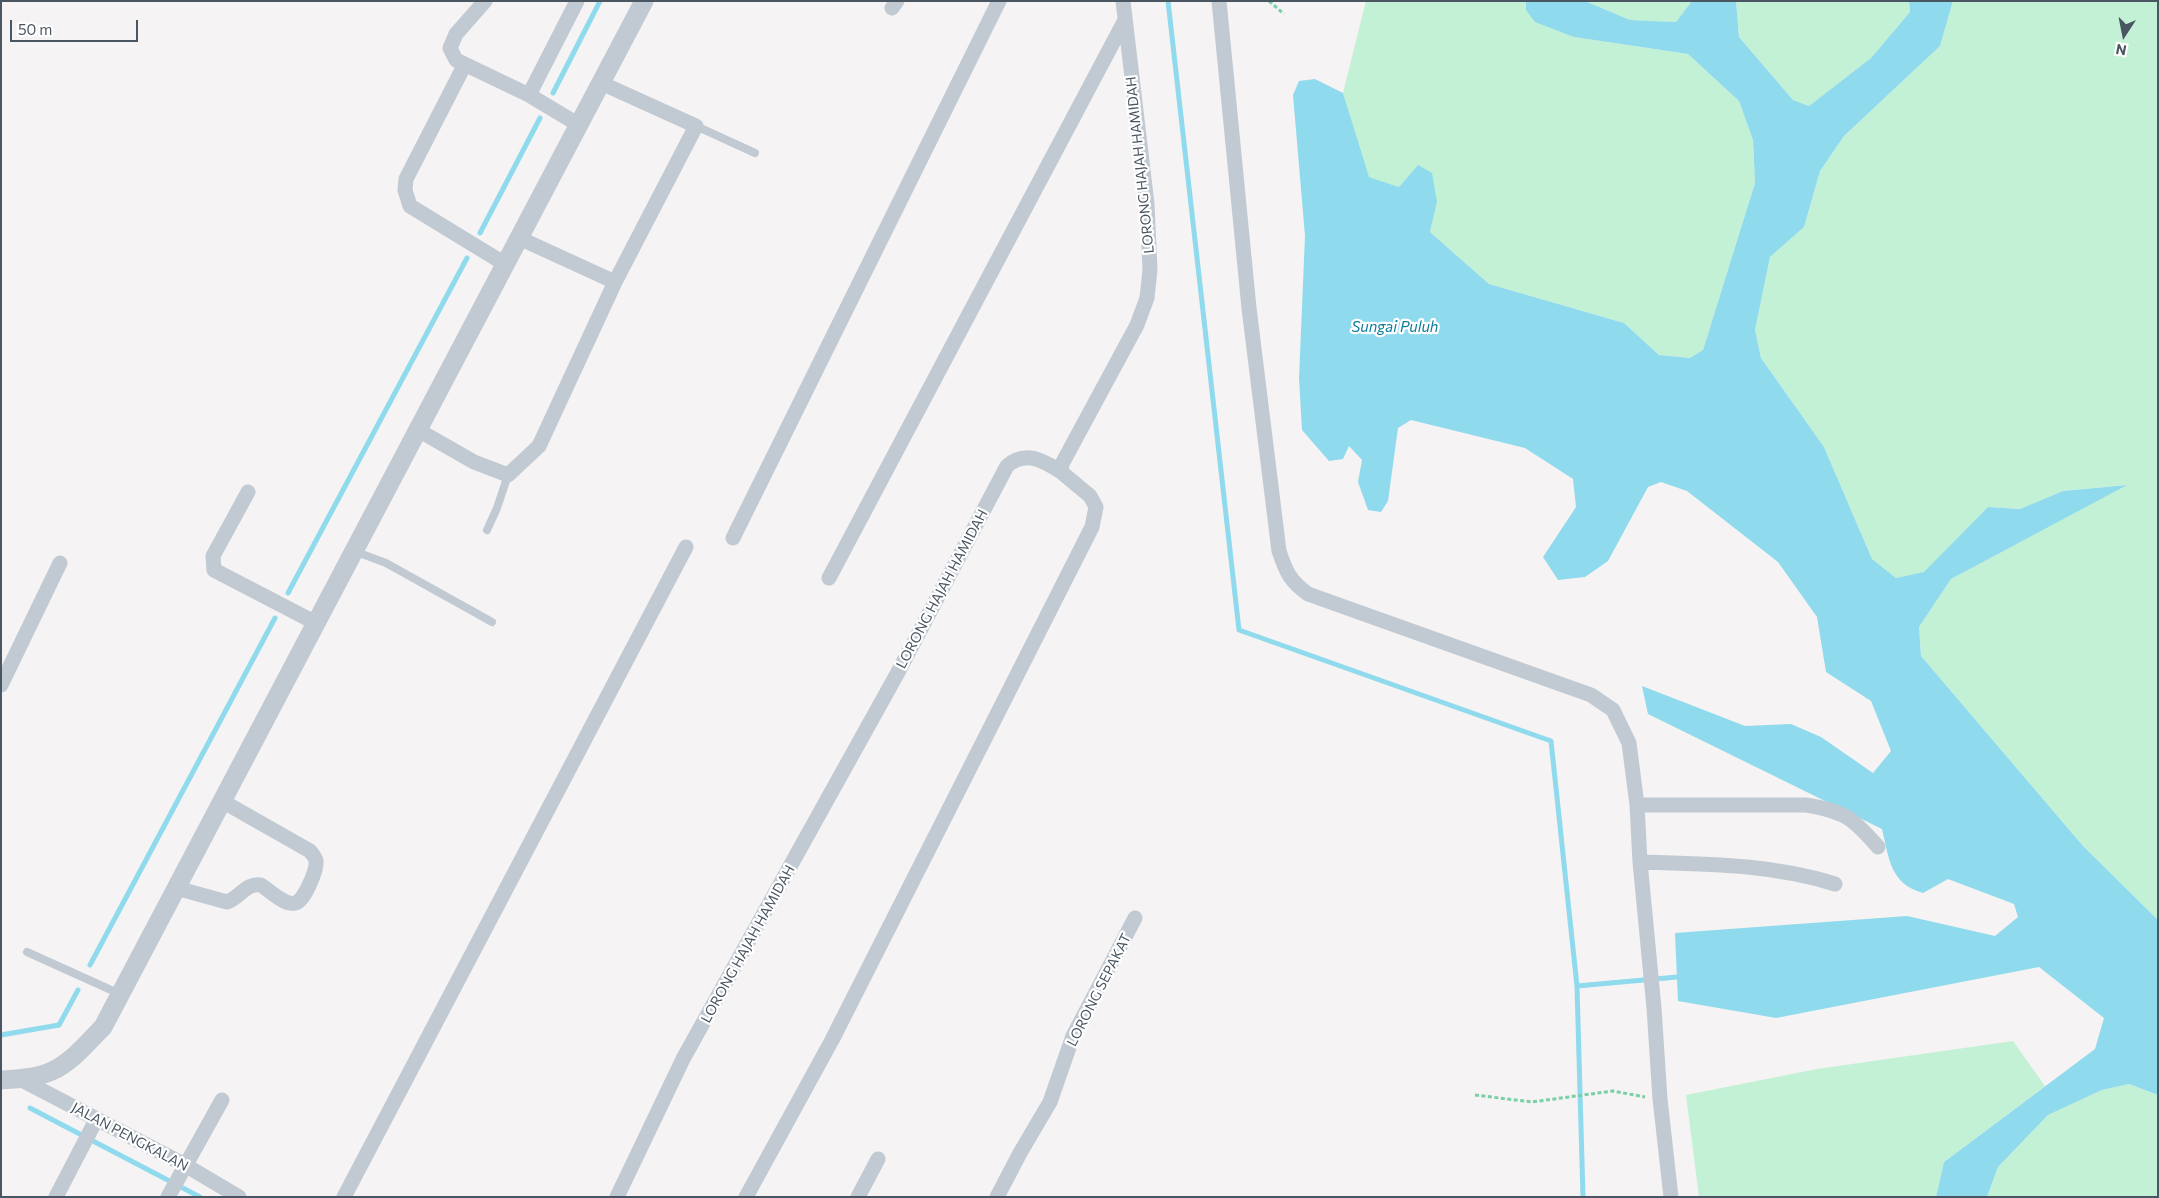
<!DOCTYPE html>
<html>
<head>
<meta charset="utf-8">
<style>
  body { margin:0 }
  #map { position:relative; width:2159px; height:1198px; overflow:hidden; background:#f5f3f3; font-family:Commissioner,sans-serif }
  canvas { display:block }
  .frame { position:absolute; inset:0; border:2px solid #4a5661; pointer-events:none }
  .north { position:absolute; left:2099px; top:10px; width:50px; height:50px; -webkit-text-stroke:4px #fff; paint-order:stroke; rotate:191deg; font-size:14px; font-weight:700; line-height:20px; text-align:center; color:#4a5661 }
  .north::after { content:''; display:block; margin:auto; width:18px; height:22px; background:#4a5661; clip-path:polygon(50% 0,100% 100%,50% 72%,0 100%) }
  .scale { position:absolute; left:10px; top:20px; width:128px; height:22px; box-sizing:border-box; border:2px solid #4a5661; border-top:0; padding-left:6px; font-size:15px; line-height:18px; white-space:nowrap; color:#4a5661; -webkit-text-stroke:4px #fff; paint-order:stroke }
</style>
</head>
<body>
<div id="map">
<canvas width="2159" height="1198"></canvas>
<div class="frame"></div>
<div class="north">N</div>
<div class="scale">50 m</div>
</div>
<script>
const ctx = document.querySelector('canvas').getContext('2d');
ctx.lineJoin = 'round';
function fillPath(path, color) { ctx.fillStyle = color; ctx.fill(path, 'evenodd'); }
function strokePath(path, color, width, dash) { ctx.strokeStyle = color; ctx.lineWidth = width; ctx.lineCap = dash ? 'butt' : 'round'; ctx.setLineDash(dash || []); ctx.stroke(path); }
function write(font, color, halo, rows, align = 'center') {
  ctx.font = font + ' Commissioner,sans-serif'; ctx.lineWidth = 4.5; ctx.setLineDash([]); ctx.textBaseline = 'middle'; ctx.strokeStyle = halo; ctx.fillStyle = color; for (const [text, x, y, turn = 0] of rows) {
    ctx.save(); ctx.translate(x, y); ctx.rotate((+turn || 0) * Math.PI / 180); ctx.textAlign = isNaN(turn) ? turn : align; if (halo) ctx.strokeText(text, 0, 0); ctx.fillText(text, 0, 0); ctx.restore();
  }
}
const green = new Path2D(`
  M 1366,1 L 1526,1 L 1526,10 L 1574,37 L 1688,54 L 1739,101 L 1753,140 L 1755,183 L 1703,350 L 1690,358 L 1659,355 L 1624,323 L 1489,284 L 1430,232 L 1437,202 L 1418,165 L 1399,187 L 1368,177 L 1343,93 Z
  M 1585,1 L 1692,1 L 1676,22 L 1630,20 Z
  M 1736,1 L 1909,1 L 1910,12 L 1871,58 L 1809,106 L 1793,100 L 1739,37 Z
  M 1953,1 L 2158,1 L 2158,920 L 2083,846 L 1921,656 L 1919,627 L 1951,579 L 2125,485 L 2063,491 L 2020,509 L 1988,507 L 1924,573 L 1896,578 L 1872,559 L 1824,447 L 1761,358 L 1755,330 L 1770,257 L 1804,227 L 1820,171 L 1844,136 L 1940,46 Z
  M 2013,1041 L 2045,1086 L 1944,1162 L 1936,1197 L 1699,1197 L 1686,1095 L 1817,1069 Z
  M 2129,1084 L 2158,1095 L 2158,1197 L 1987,1197 L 1998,1167 L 2048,1115 L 2102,1090 Z`);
const water = new Path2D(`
  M 1526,1 L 1585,1 L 1630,20 L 1676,22 L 1692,1 L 1736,1 L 1739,37 L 1793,100 L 1809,106 L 1871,58 L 1910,12 L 1909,1 L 1953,1 L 1940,46 L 1844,136 L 1820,171 L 1804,227 L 1770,257 L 1755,330 L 1761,358 L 1824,447 L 1872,559 L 1896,578 L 1924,572 L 1988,507 L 2020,509 L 2063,491 L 2127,485 L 1951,579 L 1919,627 L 1921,656 L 2083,846 L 2158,920 L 2158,1095 L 2129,1084 L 2102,1090 L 2048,1115 L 1998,1167 L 1987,1197 L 1936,1197 L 1944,1162 L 2095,1049 L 2104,1018 L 2039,967 L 1776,1018 L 1678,1001 L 1675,933 L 1907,916 L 1995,936 L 2018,917 L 2014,904 L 1948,879 L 1923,893 C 1890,884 1889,858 1882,829 L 1648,714 L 1642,686 L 1745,726 L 1791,724 L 1821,737 L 1873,773 L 1891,751 L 1871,701 L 1826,672 L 1817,617 L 1778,562 L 1687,491 L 1661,482 L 1648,487 L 1608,561 L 1585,577 L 1558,580 L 1543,557 L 1576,507 L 1573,479 L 1525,448 L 1411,420 L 1398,428 L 1388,501 L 1381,512 L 1368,510 L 1358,482 L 1362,460 L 1349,446 L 1343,459 L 1329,461 L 1302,430 L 1299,378 L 1305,236 L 1293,95 L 1299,81 L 1315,79 L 1343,93 L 1369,177 L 1399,187 L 1418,165 L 1432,173 L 1437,202 L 1430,232 L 1489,284 L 1624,323 L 1659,355 L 1690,358 L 1703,350 L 1755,183 L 1753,140 L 1739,101 L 1688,54 L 1574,37 L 1535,22 L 1526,10 Z`);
const stream = new Path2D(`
  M 1168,1 L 1239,630 L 1551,741 L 1577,986 L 1583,1197
  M 553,93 L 600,1
  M 480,233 L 540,118
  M 288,593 L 467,258
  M 90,965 L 275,618
  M 1577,986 L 1677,977
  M 1,1035 L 59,1025 L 78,990
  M 30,1108 L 200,1197`);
const path = new Path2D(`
  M 1269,1 L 1284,14
  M 1475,1095 L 1532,1102 L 1613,1091 L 1645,1097`);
const service = new Path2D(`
  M 696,126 L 755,153
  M 487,530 L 497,508 L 508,475
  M 354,551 L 386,563 L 492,622
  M 27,952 L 120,994`);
const minor = new Path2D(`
  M 485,1 L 456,34 L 450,48 L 456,60 L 529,95 L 579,125
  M 1219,1 L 1249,308 L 1279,551 C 1286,572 1290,581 1308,594 L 1591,695 L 1613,710 L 1629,743 L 1637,805 L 1640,862 L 1654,1008 L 1660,1099 L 1671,1197
  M 892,8 L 897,1
  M 464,66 L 406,179 L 405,190 L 410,206 L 505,264
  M 601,83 L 696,126 L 615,282
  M 529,95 L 577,1
  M 418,430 L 474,462 L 508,475 L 539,446 L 615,282 L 519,238
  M 248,492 L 213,556 L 214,570 L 316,623
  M 733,538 L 999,1
  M 829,578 L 1125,20
  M 1,685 L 60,563
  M 1637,805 L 1806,805 C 1844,811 1853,818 1878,847
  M 1640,862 C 1705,864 1772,864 1835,884
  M 176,888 L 227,902 C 239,898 247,882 261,885 C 269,890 285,906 295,903 C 304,902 317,870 316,861 C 316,858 312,854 310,851 L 222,801
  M 20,1079 L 185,1165 L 239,1197
  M 56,1197 L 96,1120
  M 168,1197 L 222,1100
  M 344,1197 L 686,547
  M 617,1197 L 683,1059 L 897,674 L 1007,466 C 1025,450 1042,460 1060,471 L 1063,462 L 1137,325 L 1147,298 L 1150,270 L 1147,204 L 1123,1
  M 746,1197 L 832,1040 L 1092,527 L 1096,507 L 1090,496 L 1060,471
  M 858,1197 L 878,1159
  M 997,1197 L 1020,1153 L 1050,1102 L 1073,1036 L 1135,918`);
const tertiary = new Path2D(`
  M 1,1080 C 17,1079 37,1078 52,1071 C 72,1062 88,1042 103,1027 L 644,1`);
const streetNames = [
  ["LORONG HAJAH HAMIDAH",1140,165,-96],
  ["LORONG HAJAH HAMIDAH",942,589,-62],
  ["LORONG HAJAH HAMIDAH",748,944,-61],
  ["LORONG SEPAKAT",1099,990,-63],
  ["JALAN PENGKALAN",130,1137,28]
];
const waterNames = [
  ["Sungai Puluh",1395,327]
];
fillPath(green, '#c3f1d5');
fillPath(water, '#90daee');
strokePath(stream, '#90daee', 5);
strokePath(path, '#7ad0a6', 3, [4, 2.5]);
strokePath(service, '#c1cad2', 8);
strokePath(minor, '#c1cad2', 15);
strokePath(tertiary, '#c1cad2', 19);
write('14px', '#4a5661', '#fff', streetNames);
write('italic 15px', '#0c7c9b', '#fff', waterNames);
</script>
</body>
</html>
